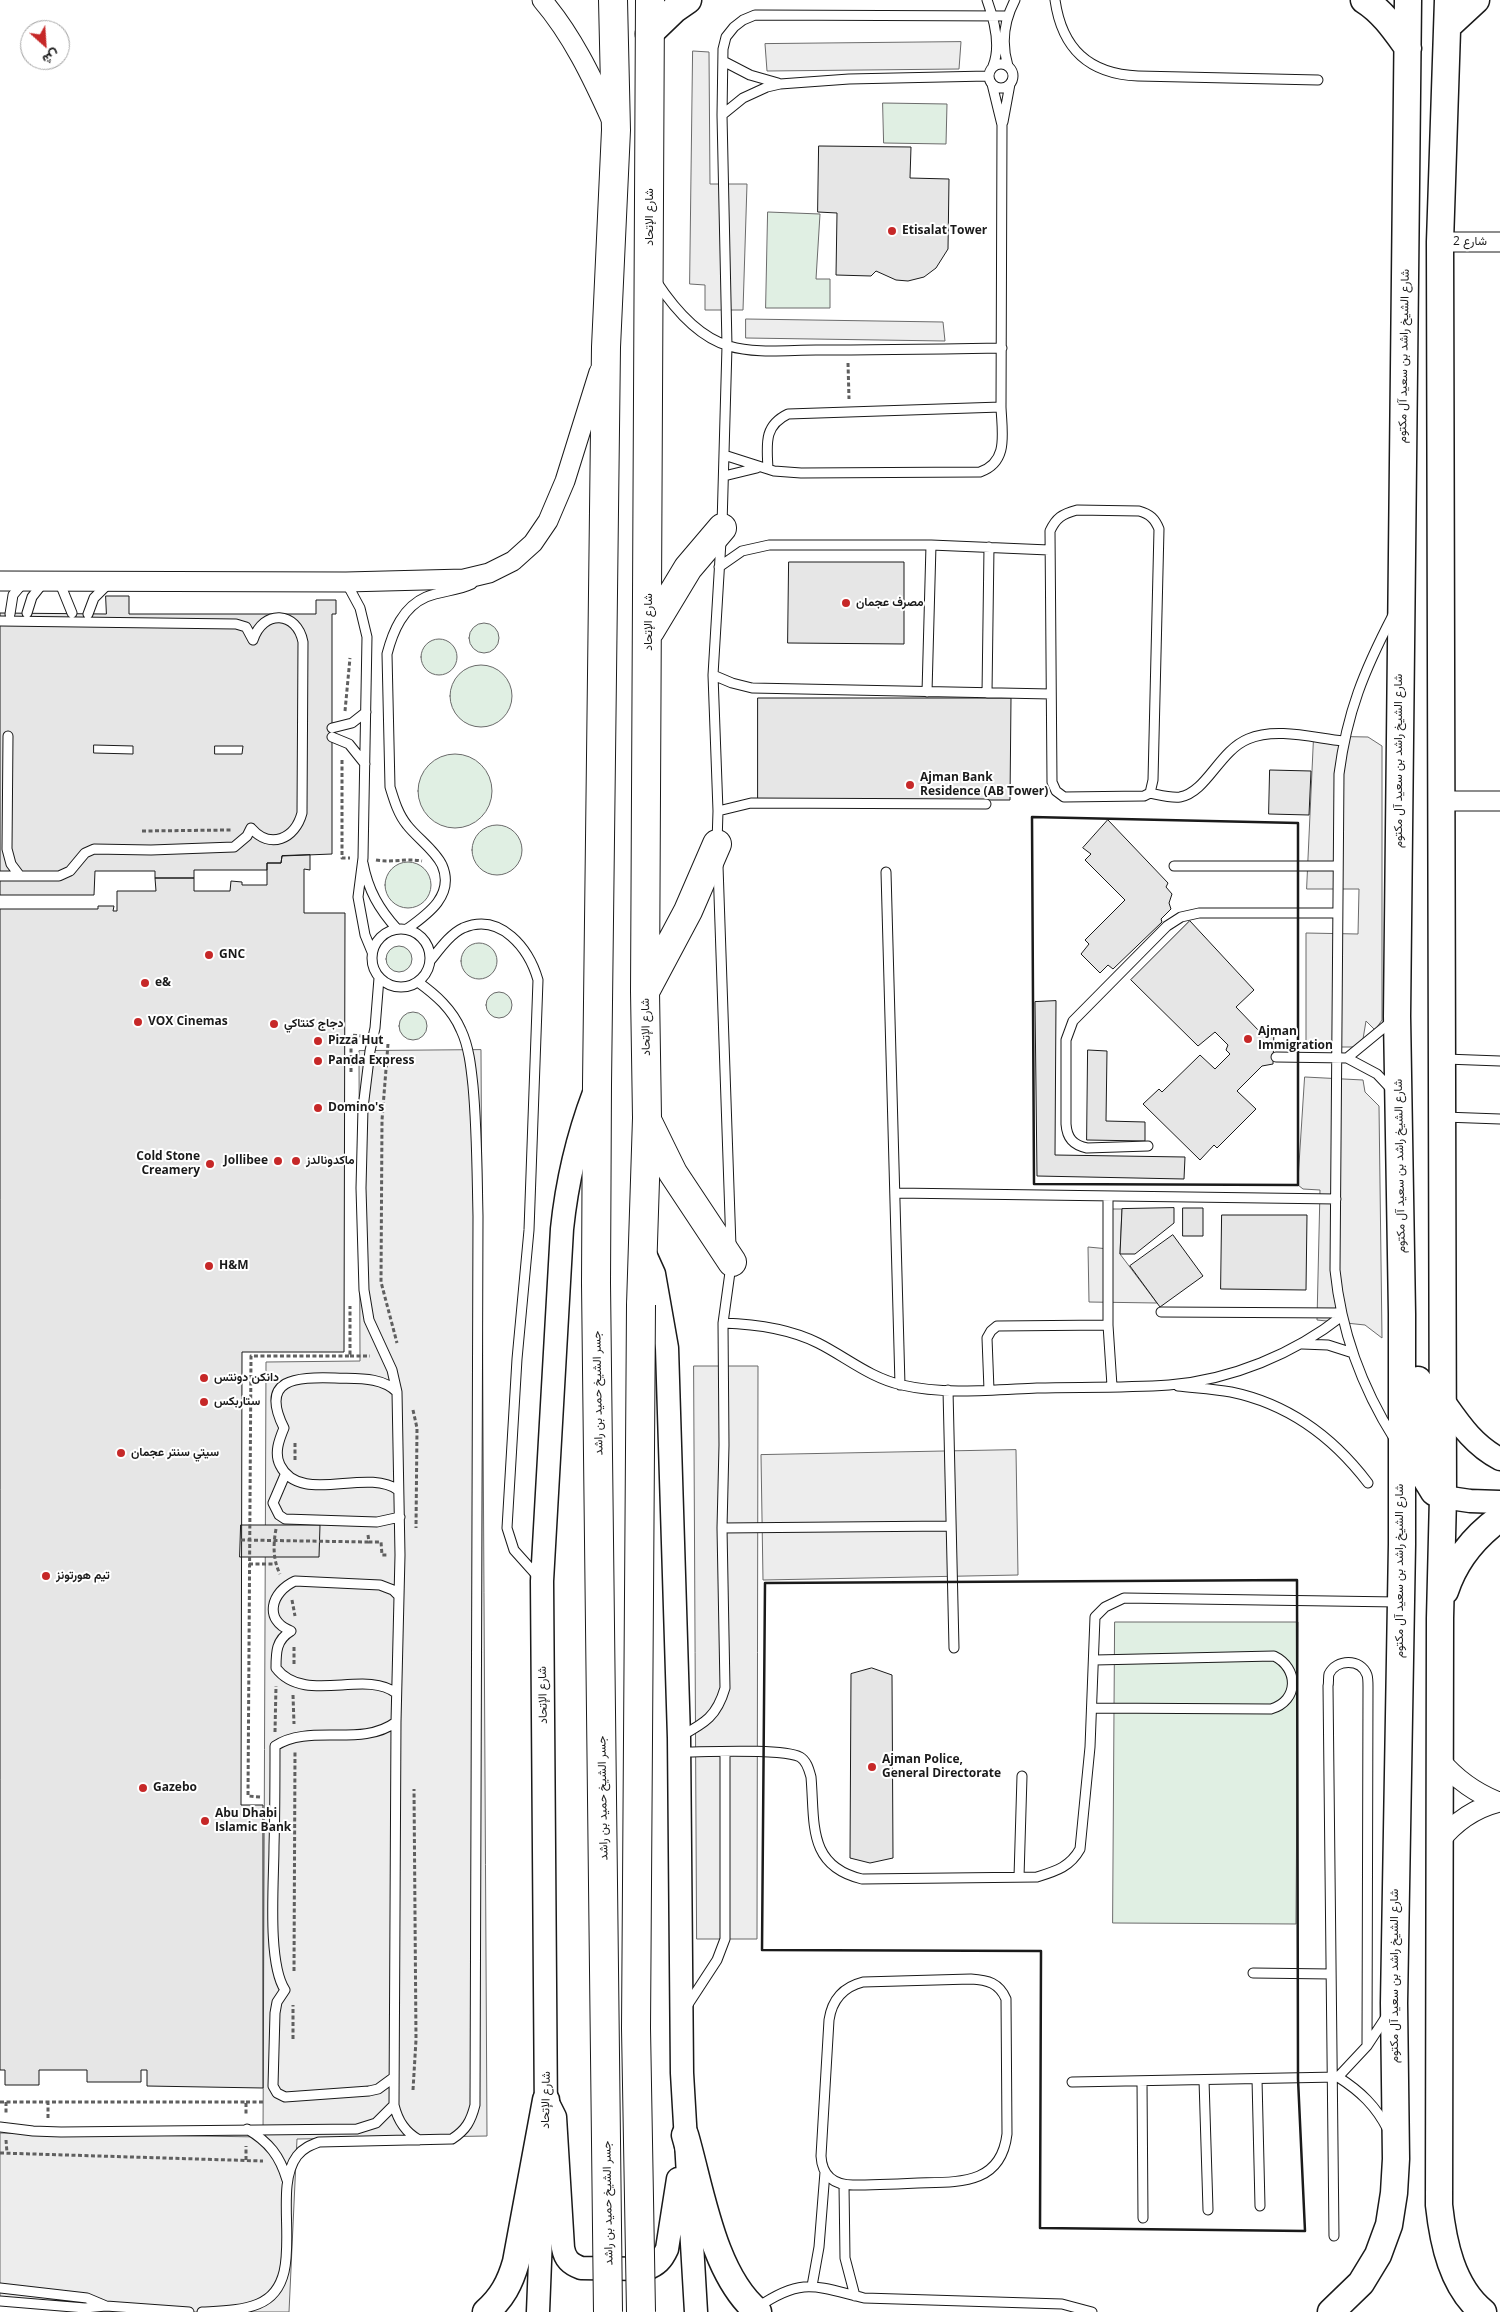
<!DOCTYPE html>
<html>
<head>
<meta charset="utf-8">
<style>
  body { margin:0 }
  #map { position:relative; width:1500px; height:2312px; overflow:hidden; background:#fff; font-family:"Open Sans",Vazirmatn,sans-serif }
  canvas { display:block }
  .north { position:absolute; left:20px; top:20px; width:50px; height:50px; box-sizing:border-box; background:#fff; border:1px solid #a3a3a3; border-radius:50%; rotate:154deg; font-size:14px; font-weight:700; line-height:20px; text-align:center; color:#1a1a1a }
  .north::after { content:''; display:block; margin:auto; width:18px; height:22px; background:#c62828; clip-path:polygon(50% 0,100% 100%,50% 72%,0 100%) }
</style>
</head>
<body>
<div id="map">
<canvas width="1500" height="2312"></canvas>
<div class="north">ش</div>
</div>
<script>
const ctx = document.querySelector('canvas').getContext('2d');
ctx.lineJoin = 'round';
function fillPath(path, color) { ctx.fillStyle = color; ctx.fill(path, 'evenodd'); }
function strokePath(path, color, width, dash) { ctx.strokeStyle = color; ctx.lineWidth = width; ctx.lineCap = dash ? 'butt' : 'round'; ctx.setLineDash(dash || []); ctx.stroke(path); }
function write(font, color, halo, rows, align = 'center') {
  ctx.font = font + ' "Open Sans",Vazirmatn,sans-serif'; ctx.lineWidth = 4; ctx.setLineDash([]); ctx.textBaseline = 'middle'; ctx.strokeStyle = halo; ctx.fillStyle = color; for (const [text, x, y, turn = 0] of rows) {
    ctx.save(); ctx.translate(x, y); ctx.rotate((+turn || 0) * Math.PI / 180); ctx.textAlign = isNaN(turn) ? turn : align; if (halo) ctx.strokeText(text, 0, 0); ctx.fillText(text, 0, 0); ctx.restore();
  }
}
const green = new Path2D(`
  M 883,103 L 947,104 L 946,144 L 884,143 Z
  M 768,212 L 820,214 L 816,279 L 830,279 L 830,308 L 766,308 Z
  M469 638a15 15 0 1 1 30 0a15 15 0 1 1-30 0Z
  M421 657a18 18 0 1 1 36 0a18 18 0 1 1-36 0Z
  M450 696a31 31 0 1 1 62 0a31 31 0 1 1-62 0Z
  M418 791a37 37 0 1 1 74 0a37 37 0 1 1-74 0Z
  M472 850a25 25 0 1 1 50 0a25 25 0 1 1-50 0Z
  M385 885a23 23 0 1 1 46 0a23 23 0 1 1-46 0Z
  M461 961a18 18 0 1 1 36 0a18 18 0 1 1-36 0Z
  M386 959a13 13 0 1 1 26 0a13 13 0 1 1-26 0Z
  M486 1005a13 13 0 1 1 26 0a13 13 0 1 1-26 0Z
  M399 1026a14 14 0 1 1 28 0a14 14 0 1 1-28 0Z
  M 1115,1622 L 1298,1622 L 1296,1924 L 1113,1923 Z`);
const parking = new Path2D(`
  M 961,42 L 959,69 L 767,71 L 765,44 Z
  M 693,51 L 709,52 L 710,184 L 747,184 L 743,310 L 705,310 L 705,285 L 690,284 Z
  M 746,319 L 943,322 L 945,341 L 746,338 Z
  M 1314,736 L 1368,737 L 1382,746 L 1382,1020 L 1375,1030 L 1366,1021 L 1363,1039 L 1353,1047 L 1306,1047 L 1306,933 L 1358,934 L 1359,889 L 1307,889 Z
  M 481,1050 L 487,2136 L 297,2139 L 289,2312 L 81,2312 L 0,2301 L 0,2133 L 263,2137 L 266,1362 L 360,1361 L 359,1051 Z
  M 1305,1077 L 1363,1080 L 1365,1092 L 1379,1106 L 1382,1338 L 1365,1325 L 1317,1320 L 1320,1190 L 1303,1189 L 1298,1185 Z
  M 1109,1209 L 1122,1209 L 1120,1254 L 1157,1303 L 1089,1302 L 1088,1247 L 1109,1249 Z
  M 694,1366 L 758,1366 L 757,1939 L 697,1939 Z
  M 1016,1450 L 1018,1575 L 763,1580 L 761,1455 Z`);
const building = new Path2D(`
  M 819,146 L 911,147 L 910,178 L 949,179 L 948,249 L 936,268 L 924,277 L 908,281 L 896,280 L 876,271 L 871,276 L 836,275 L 837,213 L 818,212 Z
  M 789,562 L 904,562 L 904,644 L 788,643 Z
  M 106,596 L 129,596 L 129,614 L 316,614 L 316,600 L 336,600 L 336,614 L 332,614 L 332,854 L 282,856 L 281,863 L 267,863 L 267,870 L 194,870 L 194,878 L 155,878 L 155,871 L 95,871 L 94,895 L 0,895 L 0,613 L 106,614 ZM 94,745 L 133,746 L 133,754 L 94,753 ZM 215,746 L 243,746 L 242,754 L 215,754 Z
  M 758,698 L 1011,698 L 1010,800 L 758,800 Z
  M 1270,770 L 1311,771 L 1309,815 L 1269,814 Z
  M 1108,820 L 1168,883 L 1166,887 L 1172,894 L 1169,903 L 1171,909 L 1161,919 L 1162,922 L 1113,969 L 1108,965 L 1100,973 L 1081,954 L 1089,944 L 1085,940 L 1125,900 L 1085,860 L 1091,854 L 1083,848 Z
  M 310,855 L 310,870 L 304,869 L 304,913 L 345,913 L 344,1352 L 242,1352 L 241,1805 L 263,1805 L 263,2088 L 147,2086 L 147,2070 L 141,2070 L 141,2082 L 87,2082 L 87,2070 L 39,2070 L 39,2085 L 5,2085 L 5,2070 L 0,2070 L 0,909 L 98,909 L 98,906 L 114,906 L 113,911 L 117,911 L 117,891 L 156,891 L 155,878 L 194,878 L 194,891 L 230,891 L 231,881 L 242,882 L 242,885 L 267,885 L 267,863 L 281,863 L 282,856 Z
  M 1190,921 L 1254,990 L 1236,1007 L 1260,1032 L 1274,1031 L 1273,1064 L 1262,1066 L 1237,1091 L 1256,1109 L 1217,1148 L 1214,1145 L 1200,1160 L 1143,1104 L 1159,1089 L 1162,1092 L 1200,1055 L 1215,1069 L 1230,1054 L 1226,1050 L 1228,1045 L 1215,1032 L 1198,1046 L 1131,980 Z
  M 1056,1001 L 1055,1155 L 1185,1157 L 1184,1179 L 1037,1176 L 1035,1002 Z
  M 1088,1050 L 1107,1051 L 1106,1121 L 1145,1122 L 1145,1141 L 1087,1140 Z
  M 1174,1208 L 1174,1223 L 1135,1254 L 1120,1254 L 1122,1209 Z
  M 1183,1208 L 1203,1208 L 1203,1236 L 1183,1236 Z
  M 1222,1215 L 1307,1215 L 1306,1290 L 1221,1289 Z
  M 1173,1235 L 1203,1276 L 1160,1307 L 1130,1266 Z
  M 241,1525 L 320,1525 L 319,1557 L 240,1557 Z
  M 872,1668 L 892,1675 L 893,1858 L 870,1863 L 850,1858 L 851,1674 Z`);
const path = new Path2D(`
  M 848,363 L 849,399
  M 345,711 L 350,658
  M 342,760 L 342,858 L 350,858
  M 142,831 L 231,830
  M 376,860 C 392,863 406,858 422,861
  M 388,1044 L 382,1120 L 381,1282 L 397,1343
  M 351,1072 L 351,1035 L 361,1036
  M 350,1356 L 370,1356
  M 413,1410 L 417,1428 L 416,1528
  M 295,1443 L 295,1460
  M 276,1529 C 273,1545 273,1560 280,1574
  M 368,1535 L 369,1542 L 381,1542 L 382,1555 L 387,1555
  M 241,1540 L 369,1542
  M 249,1564 L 276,1564
  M 292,1600 L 295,1616
  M 294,1664 L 294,1647
  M 293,1695 L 294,1724
  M 275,1732 L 276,1686
  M 260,1797 L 248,1796 L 251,1356 L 350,1356 L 350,1306
  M 294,1971 L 295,1752
  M 293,2039 L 293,2005
  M 413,2090 L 416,2040 L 414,1789
  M 0,2102 L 246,2102 L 246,2115
  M 6,2102 L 6,2114
  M 246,2102 L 265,2102
  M 48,2118 L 48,2102
  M 6,2140 L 7,2153
  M 0,2153 L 263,2161
  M 246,2160 L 246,2146`);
const service = new Path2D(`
  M 987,0 C 994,19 1001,46 993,66
  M 1055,0 C 1062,49 1089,74 1138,76 L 1318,80
  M 723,61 L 750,75 L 778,83
  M989 76a12 12 0 1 1 24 0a12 12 0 1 1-24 0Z
  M 1008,66 C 1001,43 1004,21 1015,0
  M 722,115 L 743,98 L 767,87 L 780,84 L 849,79 L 988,76
  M 1003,122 L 1010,84
  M 656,281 C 673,307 698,337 729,346 C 755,354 788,350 816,350 C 878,350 940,349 1002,348
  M 724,455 L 774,471 L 801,473 L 980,472 C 1009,462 1002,433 1001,407 L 1002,125 L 992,84
  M 768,469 C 767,445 763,426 788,414 L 1001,407
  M 724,476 L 757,468
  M 1077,510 L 1139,511 C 1150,514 1155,519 1159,529 L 1153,780 L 1150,793 L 1144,796 L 1064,797 L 1056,791 L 1052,782 L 1050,531 C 1056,518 1062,514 1077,510 Z
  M 722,525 L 727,346 L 722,115 L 723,49 L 726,37 L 734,27 L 743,20 L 755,15 L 1008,16
  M 719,567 L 742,551 L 769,545 L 931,545 L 1049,550
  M 59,581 L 72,613
  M 346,582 L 360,608 L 367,637 L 363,858 L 358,897 L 365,935 L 372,952
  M 27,613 L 32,597 L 43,583
  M 10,614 L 13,595 L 23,583
  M 88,614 L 94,598 L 108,584
  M 1393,615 C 1364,671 1347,712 1339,774 L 1335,1270 C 1341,1330 1362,1388 1395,1440
  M 0,621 L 236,624 L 246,627 L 253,640
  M 713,675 L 732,683 L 752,688 L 1051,694
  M 927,692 L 931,545
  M 987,693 L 989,547
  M 332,728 L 352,723 L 366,712
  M 8,736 L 7,849 L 11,864 L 20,876
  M 332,737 L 349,744 L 365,764
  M 1150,793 C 1160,795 1170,798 1180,797 C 1207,792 1219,751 1248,739 C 1276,727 1314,738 1343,741
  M 718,811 L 751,803 L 986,804
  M 717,843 L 718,811 L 713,675 L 721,541
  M 363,863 C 368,890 379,909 397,929
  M 718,866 L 731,1247
  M 1174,866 L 1337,866
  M 886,872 L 900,1385
  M 0,876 L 59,876 L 70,871 L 85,853 L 94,849 L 151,850 L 234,847 L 247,836 L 251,828 C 270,850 295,839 302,813 L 303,642 C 297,611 263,609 253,640
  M372 958a29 29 0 1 1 58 0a29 29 0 1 1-58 0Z
  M 407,929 C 428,914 455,895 442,865 C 435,850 417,838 407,825 C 398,814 394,800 390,787 L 387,654 C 393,631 403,607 426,597 C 441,591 457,591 472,584
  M 430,961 C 439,950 450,934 463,928 C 501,912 529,949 538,980 L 529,1230 L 517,1359 L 507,1528 L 514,1550 L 540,1579
  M 379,978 L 375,1028 L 370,1051 L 363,1108 L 361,1188 L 364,1290 L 369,1320 L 392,1370 L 397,1392 L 400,1555 L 396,1722 L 394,2105 C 398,2121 405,2132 419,2140
  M 1276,1057 L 1347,1058 L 1377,1074 L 1392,1090
  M 1347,1058 L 1392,1021
  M 1445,1059 L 1500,1061
  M 1444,1117 L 1500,1119
  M 1148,1146 L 1087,1148 C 1073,1145 1067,1138 1066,1124 L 1066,1040 L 1073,1021 L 1167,926 L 1181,917 L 1199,913 L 1337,913
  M 895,1193 L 1336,1199
  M 1108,1196 L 1108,1325 L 1112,1386
  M 1161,1312 L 1341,1313
  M 723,1323 C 755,1324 788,1328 818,1343 C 846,1357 870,1378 902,1385 C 945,1395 993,1390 1037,1388 C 1081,1387 1125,1388 1169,1385 C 1231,1380 1294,1354 1342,1316
  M 1302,1344 L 1328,1345 L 1353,1353
  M 1178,1386 C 1196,1388 1214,1389 1231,1392 C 1289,1404 1333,1437 1368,1483
  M 948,1390 L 954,1648
  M 989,1390 L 987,1338 L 991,1331 L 997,1326 L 1108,1325
  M 397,1392 C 381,1376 356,1379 335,1378 C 296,1377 259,1378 284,1428 C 279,1440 274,1453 280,1465 C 300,1506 366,1467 398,1490
  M 285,1475 L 273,1503 L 279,1515 L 285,1519 L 377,1522 L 400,1517
  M 722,1528 L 951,1526
  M 291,1631 C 263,1620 271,1592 295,1581 L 380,1585 L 393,1590 L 398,1595
  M 291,1631 C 276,1640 276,1652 276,1668 C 304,1705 365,1669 396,1693
  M 1092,1708 L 1271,1709 C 1299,1701 1299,1668 1274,1656 L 1095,1660
  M 681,1736 C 705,1723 717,1716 725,1688 L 722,1528 L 724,1445 L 723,1323 L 731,1265
  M 680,1752 C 704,1752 783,1748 800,1757 C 807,1761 809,1770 811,1777 C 815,1823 807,1866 862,1879 L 1037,1877 C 1056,1871 1070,1867 1080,1849 L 1090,1747 L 1095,1617 L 1105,1607 L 1124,1598 L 1398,1602
  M 1019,1877 L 1022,1776
  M 1253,1973 L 1331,1974
  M 971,1979 C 988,1980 999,1983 1006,1999 L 1007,2134 C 1001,2185 959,2182 918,2183 C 896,2184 874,2185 853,2185 C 834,2185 822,2176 821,2156 L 829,2020 C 832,2000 843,1987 863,1982 Z
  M 687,2006 L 717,1960 L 725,1939 L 725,1752
  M 1338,2077 L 1367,2046 L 1386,2017
  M 393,2078 L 378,2089 L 369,2091 L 285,2097 L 277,2093 L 273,2086 L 275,2013 L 277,2002 L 285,1990 C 267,1963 274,1881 274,1846 C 275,1813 275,1780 275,1746 C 310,1723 361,1748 396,1722
  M 1257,2079 L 1260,2206
  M 1204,2080 L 1208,2210
  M 1142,2081 L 1143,2218
  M 1072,2082 L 1338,2077 C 1360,2091 1376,2106 1388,2130
  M 0,2127 L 33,2131 L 61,2132 L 357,2129 L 376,2123 L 394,2105
  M 247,2129 C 269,2142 280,2156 287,2180
  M 844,2185 L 845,2258 L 855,2296
  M 1334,2236 L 1328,1686 C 1329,1683 1328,1677 1329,1674 C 1336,1659 1361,1658 1367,1675 C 1368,1678 1368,1683 1368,1687 L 1367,2046
  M 812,2286 L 819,2247 L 825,2172
  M 0,2288 L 87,2298 L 106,2306
  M 0,2301 L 85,2308 L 106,2306 L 189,2312
  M 758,2307 C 802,2277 815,2286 864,2298 L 1062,2304 L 1092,2312
  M 202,2312 C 220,2311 241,2311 258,2304 C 311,2283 269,2193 297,2156 C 303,2148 311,2145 319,2142 L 452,2139 C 466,2130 471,2121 475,2105 L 478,1216 C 477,1173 477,1129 473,1086 C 471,1067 469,1047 461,1030 C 452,1009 436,995 418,982`);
const minor = new Path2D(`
  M 542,0 C 572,35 592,77 611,119
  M 1440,242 L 1500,242
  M 0,581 L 346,582 L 464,579 L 489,573 L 513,561 L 533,543 L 548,521 L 565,481 L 599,372
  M 1441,801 L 1500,801
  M 1440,1760 C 1457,1780 1475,1793 1499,1802
  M 1439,1842 C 1455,1822 1474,1808 1500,1802`);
const tertiary = new Path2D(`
  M 645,1254 L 654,1274 L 667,1348 L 679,1738 L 682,2073 L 696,2312
  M 1442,1399 C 1459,1423 1473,1445 1500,1459
  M 1443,1497 L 1470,1501 L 1500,1502
  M 548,2103 L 555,2117 L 563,2248 C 565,2259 570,2264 581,2268 L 646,2269 C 657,2265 662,2260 667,2249 L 678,2179
  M 546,2119 L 542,1581 L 562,1229 C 567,1181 577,1138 594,1093
  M 538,2312 L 544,2161`);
const secondary = new Path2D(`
  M 1364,0 C 1383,12 1395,30 1408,48
  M 1448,0 L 1440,242 L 1443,1497 L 1440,1618 L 1439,2205 C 1443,2242 1452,2287 1483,2312
  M 1449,25 L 1476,0
  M 649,34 L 675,9 L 688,0
  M 1418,1380 L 1423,1474 L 1434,1492 L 1443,1497
  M 1445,1591 C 1455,1560 1474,1537 1500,1518
  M 685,2135 C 701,2190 713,2275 758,2312
  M 486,2312 C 502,2298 510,2283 516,2262 L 546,2100
  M 1331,2312 L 1361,2283 L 1378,2255 L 1389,2225 L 1394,2193 L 1396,2159 L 1394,2003 L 1402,1544 L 1402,1314 L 1397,1016 L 1408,0`);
const trunk = new Path2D(`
  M 650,631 L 688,568 L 722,528
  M 647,988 L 688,911 L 717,844
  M 649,1124 L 673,1173 L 732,1262
  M 596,1283 L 597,1084 L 606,347 L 616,130 L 613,0
  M 641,1305 L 647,1118 L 645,991 L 650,0`);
const trunkBridge = new Path2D(`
  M 596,1283 L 608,2312
  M 641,2312 L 636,2028 L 641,1305`);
const wall = new Path2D(`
  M 1032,817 L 1298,823 L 1298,1185 L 1034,1184 Z
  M 1297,1580 L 1298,2079 L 1305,2231 L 1040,2228 L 1041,1951 L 762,1950 L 765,1583 Z`);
const markers = [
  [892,231,5,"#c62828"],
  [846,603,5,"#c62828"],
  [910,785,5,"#c62828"],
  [209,955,5,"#c62828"],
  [145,983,5,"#c62828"],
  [138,1022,5,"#c62828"],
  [274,1024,5,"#c62828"],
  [1248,1039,5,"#c62828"],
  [318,1041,5,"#c62828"],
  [318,1061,5,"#c62828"],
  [318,1108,5,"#c62828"],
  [278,1161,5,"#c62828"],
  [296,1161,5,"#c62828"],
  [210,1164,5,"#c62828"],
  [209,1266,5,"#c62828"],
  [204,1378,5,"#c62828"],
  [204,1402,5,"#c62828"],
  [121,1453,5,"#c62828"],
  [46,1576,5,"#c62828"],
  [872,1767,5,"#c62828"],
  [143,1788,5,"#c62828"],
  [205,1821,5,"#c62828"]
];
const streetNames = [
  ["شارع الإتحاد",650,217,-90],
  ["شارع 2",1470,242],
  ["شارع الشيخ راشد بن سعيد آل مكتوم",1404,356,-89],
  ["شارع الإتحاد",649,622,-90],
  ["شارع الشيخ راشد بن سعيد آل مكتوم",1399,761,-90],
  ["شارع الإتحاد",646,1027,-91],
  ["شارع الشيخ راشد بن سعيد آل مكتوم",1400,1166,-91],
  ["جسر الشيخ حميد بن راشد",598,1393,-91],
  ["شارع الشيخ راشد بن سعيد آل مكتوم",1400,1571,-90],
  ["شارع الإتحاد",543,1695,-91],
  ["جسر الشيخ حميد بن راشد",603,1798,-91],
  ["شارع الشيخ راشد بن سعيد آل مكتوم",1395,1976,-90],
  ["شارع الإتحاد",546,2100,-89],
  ["جسر الشيخ حميد بن راشد",608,2203,-91]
];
const poiNames = [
  ["Etisalat Tower",902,231],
  ["مصرف عجمان",856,603],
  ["Ajman Bank",920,778],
  ["Residence (AB Tower)",920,792],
  ["GNC",219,955],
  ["e&",155,983],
  ["VOX Cinemas",148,1022],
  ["دجاج كنتاكي",284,1024],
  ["Ajman",1258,1032],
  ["Immigration",1258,1046],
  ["Pizza Hut",328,1041],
  ["Panda Express",328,1061],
  ["Domino's",328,1108],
  ["Cold Stone",200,1157,"right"],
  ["Creamery",200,1171,"right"],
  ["Jollibee",268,1161,"right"],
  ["ماكدونالدز",306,1161],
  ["H&M",219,1266],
  ["دانكن دونتس",214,1378],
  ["ستاربكس",214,1402],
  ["سيتي سنتر عجمان",131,1453],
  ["تيم هورتونز",56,1576],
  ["Ajman Police,",882,1760],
  ["General Directorate",882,1774],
  ["Gazebo",153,1788],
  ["Abu Dhabi",215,1814],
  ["Islamic Bank",215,1828]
];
fillPath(green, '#e0efe3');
strokePath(green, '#6a6a6a', 1);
fillPath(parking, '#ededed');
strokePath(parking, '#6a6a6a', 1);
fillPath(building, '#e6e6e6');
strokePath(building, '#1a1a1a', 1);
strokePath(service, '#1a1a1a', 11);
strokePath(minor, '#1a1a1a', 21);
strokePath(tertiary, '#1a1a1a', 25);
strokePath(secondary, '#1a1a1a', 29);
strokePath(trunk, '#1a1a1a', 30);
strokePath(path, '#5f5f5f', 3, [4, 2.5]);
strokePath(service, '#fff', 9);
strokePath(minor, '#fff', 19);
strokePath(tertiary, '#fff', 22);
strokePath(secondary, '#fff', 26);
strokePath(trunk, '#fff', 28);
strokePath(trunkBridge, '#1a1a1a', 30, []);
strokePath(trunkBridge, '#fff', 28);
strokePath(wall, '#1a1a1a', 2.5);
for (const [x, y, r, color] of markers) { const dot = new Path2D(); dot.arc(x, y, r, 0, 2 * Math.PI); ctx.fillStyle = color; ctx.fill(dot); strokePath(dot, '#fff', 2); }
write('12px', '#1a1a1a', '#fff', streetNames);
write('bold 12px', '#1a1a1a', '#fff', poiNames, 'left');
</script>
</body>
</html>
